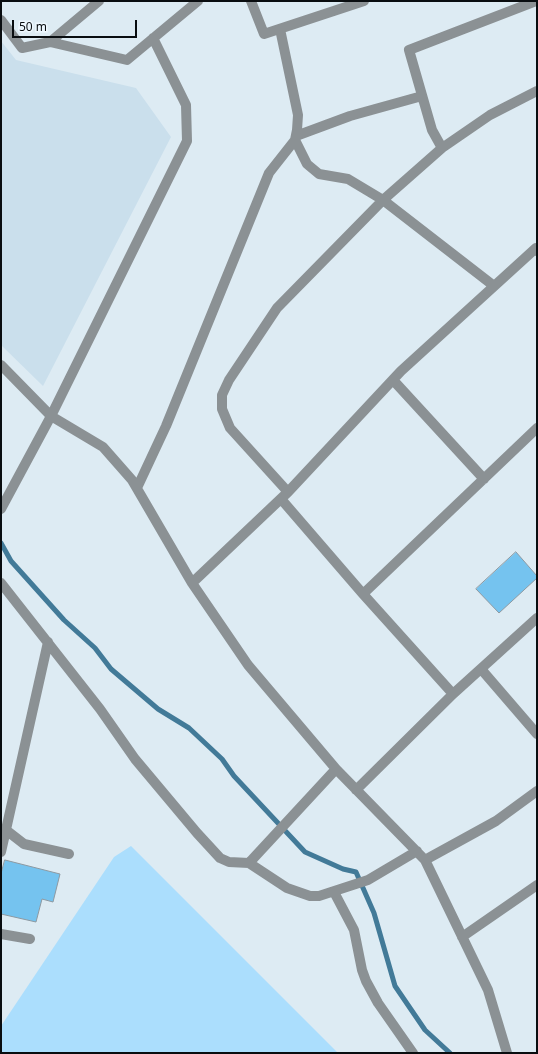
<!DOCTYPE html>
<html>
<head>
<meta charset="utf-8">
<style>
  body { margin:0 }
  #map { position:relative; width:538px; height:1054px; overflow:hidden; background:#ddebf3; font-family:"Noto Sans",sans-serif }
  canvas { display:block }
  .frame { position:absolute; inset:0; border:2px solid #090d10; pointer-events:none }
  .scale { position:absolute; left:12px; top:20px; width:125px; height:18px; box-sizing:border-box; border:2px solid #090d10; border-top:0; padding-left:5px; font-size:12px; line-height:14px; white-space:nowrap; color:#090d10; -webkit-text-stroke:3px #edf7fe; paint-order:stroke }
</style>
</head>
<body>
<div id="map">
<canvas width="538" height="1054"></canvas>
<div class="frame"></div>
<div class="scale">50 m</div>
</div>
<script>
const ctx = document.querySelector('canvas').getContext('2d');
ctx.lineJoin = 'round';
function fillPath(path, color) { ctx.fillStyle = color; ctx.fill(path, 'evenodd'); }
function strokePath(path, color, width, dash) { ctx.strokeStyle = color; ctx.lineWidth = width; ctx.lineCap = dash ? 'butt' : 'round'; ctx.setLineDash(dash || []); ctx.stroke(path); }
const built = new Path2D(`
  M 1,41 L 16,60 L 136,88 L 171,137 L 43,386 L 1,345 Z`);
const green = new Path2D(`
  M 131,846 L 338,1053 L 1,1053 L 1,1026 L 114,857 Z`);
const stream = new Path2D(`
  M 1,543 L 11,561 L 64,620 L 95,648 L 111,669 L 158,709 L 189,728 L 222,759 L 234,776 L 305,852 L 343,869 L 356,872 L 374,913 L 395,986 L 425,1030 L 450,1053`);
const building = new Path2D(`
  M 516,552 L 537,576 L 537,578 L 499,613 L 476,589 Z
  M 5,860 L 60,874 L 53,902 L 42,899 L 36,922 L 1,914 L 1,874 Z`);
const minor = new Path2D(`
  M 251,1 L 264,34 L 364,1
  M 1,20 L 22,48 L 50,42 L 127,60 L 198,1
  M 50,42 L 99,1
  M 296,136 L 350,116 L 422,96
  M 295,140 L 307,164 L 319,174 L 348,179 L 383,200 L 494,286
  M 442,148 L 490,115 L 537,91
  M 1,365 L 51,416 L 103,447 L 132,480 L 192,583 L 248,665 L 336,769 L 425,860 L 488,990 L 507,1053
  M 393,380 L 484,479
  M 137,488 L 166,426 L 269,173 L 295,140 L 297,130 L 298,115 L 280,29
  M 288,492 L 230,428 L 222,409 L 222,395 L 229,380 L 277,308 L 383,200 L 442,148 L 432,130 L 409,50 L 536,1
  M 281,499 L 363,594 L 453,694
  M 1,509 L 51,416 L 187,141 L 186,105 L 153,38
  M 1,583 L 100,709 L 135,759 L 197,833 L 220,858 L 229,862 L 249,863 L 287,888 L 310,896 L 319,896 L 368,880 L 417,851
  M 192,583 L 288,492 L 401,371 L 536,248 L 537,251
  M 363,594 L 537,428
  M 481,669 L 537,734
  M 356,790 L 453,694 L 537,618
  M 1,830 L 6,830 L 24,844 L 69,854
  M 1,852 L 48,642
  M 425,860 L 496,821 L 537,791
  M 249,863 L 336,769
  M 334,892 L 354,930 L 362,970 L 366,981 L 378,1003 L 413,1053
  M 1,934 L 30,939
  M 462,937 L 537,885`);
fillPath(built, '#cadfec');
fillPath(green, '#abdefd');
strokePath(stream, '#427a98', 5);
fillPath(building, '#75c3ef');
strokePath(building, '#8d99a1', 1);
strokePath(minor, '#8b9194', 10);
</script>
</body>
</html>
